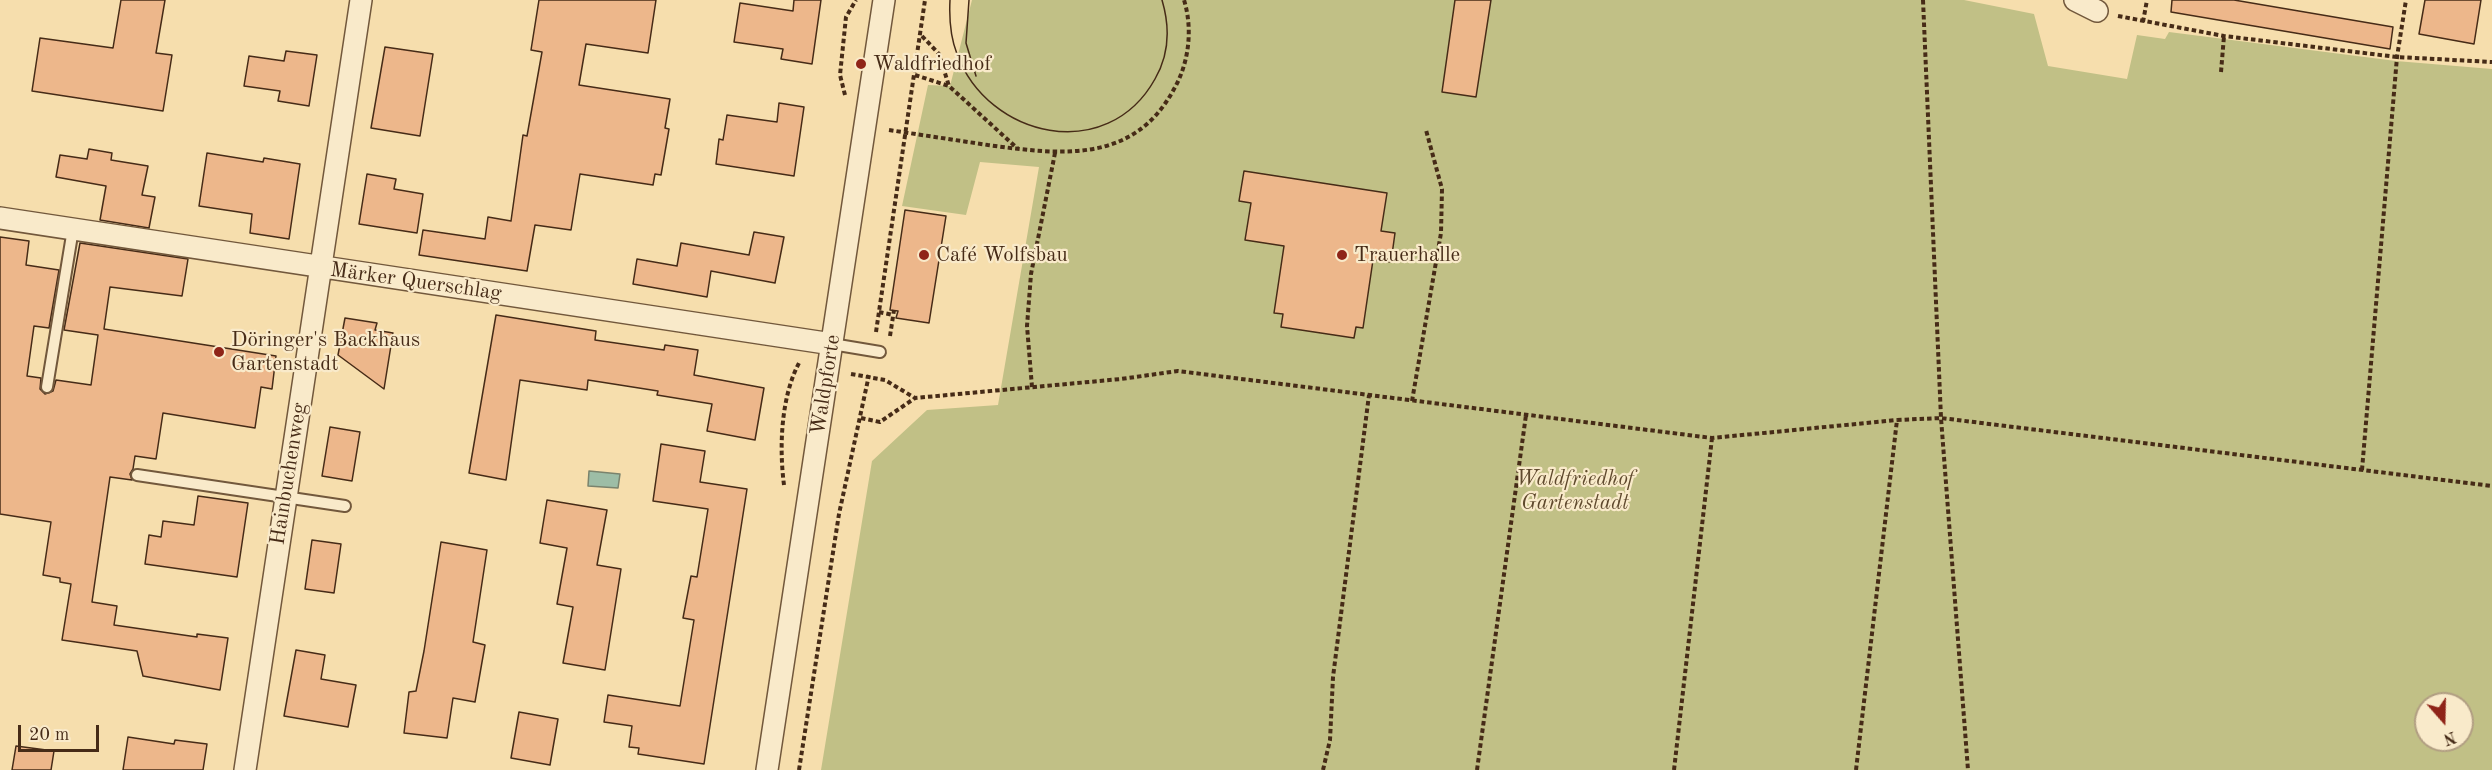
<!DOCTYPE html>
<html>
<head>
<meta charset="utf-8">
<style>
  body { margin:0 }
  #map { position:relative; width:2492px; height:770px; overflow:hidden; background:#f6dead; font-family:"Old Standard TT",serif }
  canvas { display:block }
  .north { position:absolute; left:2414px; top:692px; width:60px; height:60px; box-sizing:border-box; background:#f9eaca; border:2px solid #b19e82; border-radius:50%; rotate:160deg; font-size:16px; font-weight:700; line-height:24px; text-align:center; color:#462b17 }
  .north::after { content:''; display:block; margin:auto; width:21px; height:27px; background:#8f2418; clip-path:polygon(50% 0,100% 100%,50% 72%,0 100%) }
  .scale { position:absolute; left:18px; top:725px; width:81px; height:27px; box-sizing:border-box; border:3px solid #462b17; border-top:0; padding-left:8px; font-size:18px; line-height:21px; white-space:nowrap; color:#462b17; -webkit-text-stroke:4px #f9eaca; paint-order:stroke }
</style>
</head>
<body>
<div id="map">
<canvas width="2492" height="770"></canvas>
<div class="north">N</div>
<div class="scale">20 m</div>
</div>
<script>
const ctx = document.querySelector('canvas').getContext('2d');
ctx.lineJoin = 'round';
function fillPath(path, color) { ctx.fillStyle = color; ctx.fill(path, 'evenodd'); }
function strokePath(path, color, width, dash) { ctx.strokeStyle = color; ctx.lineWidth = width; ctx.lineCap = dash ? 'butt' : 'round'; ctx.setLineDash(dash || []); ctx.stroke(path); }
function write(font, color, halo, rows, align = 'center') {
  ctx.font = font + ' "Old Standard TT",serif'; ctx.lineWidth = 4.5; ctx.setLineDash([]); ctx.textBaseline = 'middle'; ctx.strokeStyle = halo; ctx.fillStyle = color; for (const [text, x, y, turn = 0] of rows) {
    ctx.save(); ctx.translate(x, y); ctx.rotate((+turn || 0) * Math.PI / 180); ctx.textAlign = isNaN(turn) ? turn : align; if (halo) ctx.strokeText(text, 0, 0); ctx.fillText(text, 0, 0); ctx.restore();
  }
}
const green = new Path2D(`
  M 972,0 L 1964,0 L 2034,14 L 2048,66 L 2127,79 L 2137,35 L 2165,39 L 2169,32 L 2396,61 L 2492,69 L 2492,770 L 821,770 L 872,461 L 927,410 L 998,405 L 1039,167 L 980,162 L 966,215 L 902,206 L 928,85 L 950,86 ZM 2426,704 L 2462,704 L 2462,740 L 2426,740 Z`);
const water = new Path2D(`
  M 589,471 L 620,474 L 618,488 L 588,486 Z`);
const building = new Path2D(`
  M 121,0 L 165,0 L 156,53 L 172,55 L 163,111 L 32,91 L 40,38 L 113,48 Z
  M 539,0 L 656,0 L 648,53 L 586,44 L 579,85 L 670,99 L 665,128 L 669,129 L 661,175 L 655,174 L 653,185 L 580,174 L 571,230 L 535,225 L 527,271 L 419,255 L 423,230 L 485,239 L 488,217 L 511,221 L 523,135 L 527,136 L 542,52 L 531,50 Z
  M 794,0 L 821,0 L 812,64 L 781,59 L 783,49 L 734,42 L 740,3 L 793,11 Z
  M 1455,0 L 1491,0 L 1476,97 L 1442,92 Z
  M 2172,0 L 2234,0 L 2393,27 L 2390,49 L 2171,12 Z
  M 2425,0 L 2481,0 L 2474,44 L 2419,34 Z
  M 385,47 L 433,54 L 420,136 L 371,128 Z
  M 286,51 L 317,55 L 309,106 L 278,101 L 280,91 L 244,86 L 249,56 L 284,61 Z
  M 779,103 L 804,107 L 794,176 L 716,164 L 719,139 L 723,140 L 727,115 L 777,122 Z
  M 89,149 L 112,153 L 111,160 L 148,166 L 142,195 L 155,197 L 149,228 L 100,220 L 106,186 L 56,177 L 60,155 L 87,159 Z
  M 207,153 L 263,162 L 264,158 L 300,164 L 289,239 L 250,233 L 252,214 L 199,206 Z
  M 1244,171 L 1387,193 L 1381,231 L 1395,233 L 1391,262 L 1373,260 L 1363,328 L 1356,327 L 1354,338 L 1281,327 L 1283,314 L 1274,313 L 1284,246 L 1245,240 L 1251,203 L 1239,201 Z
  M 367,174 L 396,179 L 394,189 L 423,194 L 417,233 L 359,224 Z
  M 905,210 L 946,216 L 929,323 L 896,318 L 898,311 L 890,310 Z
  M 754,232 L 784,237 L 775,283 L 711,271 L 707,297 L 633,284 L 637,259 L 677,266 L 681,243 L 749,255 Z
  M 0,237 L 29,241 L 26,265 L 59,270 L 49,328 L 34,326 L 27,376 L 41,378 L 40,389 L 45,394 L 53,391 L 56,380 L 91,385 L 98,335 L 64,330 L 80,243 L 188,259 L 182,296 L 110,287 L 104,329 L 276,356 L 272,389 L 261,387 L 255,428 L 163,413 L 156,459 L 135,456 L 133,469 L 130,474 L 132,480 L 110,477 L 92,602 L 117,606 L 114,625 L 197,637 L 197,634 L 228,638 L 220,690 L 143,676 L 137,651 L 62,640 L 71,584 L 60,582 L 60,578 L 43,575 L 51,522 L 0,514 Z
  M 496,315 L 596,331 L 595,340 L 664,350 L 665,345 L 698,350 L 694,375 L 764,388 L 755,440 L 707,431 L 712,404 L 657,395 L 658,391 L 588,380 L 587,390 L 520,380 L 506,480 L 469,473 Z
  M 345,318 L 377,323 L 375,330 L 393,333 L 384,389 L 338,355 Z
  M 330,427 L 360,432 L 352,481 L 322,476 Z
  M 661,444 L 705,451 L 700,482 L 747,489 L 704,764 L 638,754 L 639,748 L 629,747 L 632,726 L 604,722 L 608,695 L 680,706 L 694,620 L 683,618 L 691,576 L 697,577 L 708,509 L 653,501 Z
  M 198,496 L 248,503 L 237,577 L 145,564 L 149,535 L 161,537 L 163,521 L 194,525 Z
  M 547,500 L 607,510 L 597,565 L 621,569 L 605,670 L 563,663 L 573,607 L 557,604 L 567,548 L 540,543 Z
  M 312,540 L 341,544 L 334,593 L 305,589 Z
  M 441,542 L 487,550 L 473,642 L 485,645 L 475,702 L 453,698 L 447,738 L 404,733 L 409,692 L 416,691 L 424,651 Z
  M 296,650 L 325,655 L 321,679 L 356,685 L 348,727 L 284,716 Z
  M 519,712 L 558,719 L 550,765 L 511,758 Z
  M 128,737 L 174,744 L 175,740 L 207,744 L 203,770 L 123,770 Z
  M 16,746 L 54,751 L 51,770 L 12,770 Z`);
const path = new Path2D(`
  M 1923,0 L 1941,418 L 1968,770
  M 2118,16 L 2224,36 L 2397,57 L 2492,62
  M 2143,22 L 2147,0
  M 922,36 L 939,54 L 949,86 L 1018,149
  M 2221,72 L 2224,36
  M 915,75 L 949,86
  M 845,95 L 840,75 L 846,17 L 856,0
  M 889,130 C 922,135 955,140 988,145 C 1061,155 1134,164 1174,89 C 1189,63 1193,29 1184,0
  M 879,312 L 893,315
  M 876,332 L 925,0
  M 890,336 L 894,310
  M 851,374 L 885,380 L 915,398 L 1121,379 L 1178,371 L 1712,438 L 1897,420
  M 1032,387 L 1027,326 L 1031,274 L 1055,153
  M 1412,401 L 1441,233 L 1442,189 L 1426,130
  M 861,418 L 880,422 L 915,398
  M 2362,470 L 2397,57 L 2406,0
  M 784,485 C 779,447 781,397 799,363
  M 799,770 L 839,514 L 869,375
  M 1323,770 L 1330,740 L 1333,677 L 1369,395
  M 1477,770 L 1526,415
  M 1674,770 L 1712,438
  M 1856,770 L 1897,420 L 1941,418 L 2492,486`);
const lane = new Path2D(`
  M 832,344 L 880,352
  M 47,387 L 73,229
  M 137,475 L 345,506`);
const street = new Path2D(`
  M 2075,0 L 2097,11
  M 0,218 L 832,344
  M 245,770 L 361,0
  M 767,770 L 884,0`);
const tram = new Path2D(`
  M 950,0 C 949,19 950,36 957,54 C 988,138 1107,165 1155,79 C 1169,55 1170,27 1162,0
  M 969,0 L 966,43 L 976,76`);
const markers = [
  [861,64,6,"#8f2418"],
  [924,255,6,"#8f2418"],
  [1342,255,6,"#8f2418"],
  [219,352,6,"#8f2418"]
];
const poiNames = [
  ["Waldfriedhof",873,64],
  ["Café Wolfsbau",936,255],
  ["Trauerhalle",1354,255],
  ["Döringer's Backhaus",231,340],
  ["Gartenstadt",231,364]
];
const streetNames = [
  ["Märker Querschlag",416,282,8],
  ["Waldpforte",826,385,-81],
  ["Hainbuchenweg",289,474,-81]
];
const parkNames = [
  ["Waldfriedhof",1575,479],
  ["Gartenstadt",1575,503]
];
fillPath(green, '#c1c086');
fillPath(water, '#9dbda6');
strokePath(water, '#7a836d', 1.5);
fillPath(building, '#edb78b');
strokePath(building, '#462b17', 1.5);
strokePath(lane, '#72583c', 14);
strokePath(street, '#72583c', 24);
strokePath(path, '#462b17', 4, [4.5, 3]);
strokePath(lane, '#f9eaca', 10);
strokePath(street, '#f9eaca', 21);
strokePath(tram, '#462b17', 1.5);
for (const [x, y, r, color] of markers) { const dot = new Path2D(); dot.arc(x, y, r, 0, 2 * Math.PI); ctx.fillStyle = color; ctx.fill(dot); strokePath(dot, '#f9eaca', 2); }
write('21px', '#462b17', '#f9eaca', poiNames, 'left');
write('21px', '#462b17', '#f9eaca', streetNames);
write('italic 21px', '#5f492d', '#f9eaca', parkNames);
</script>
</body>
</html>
